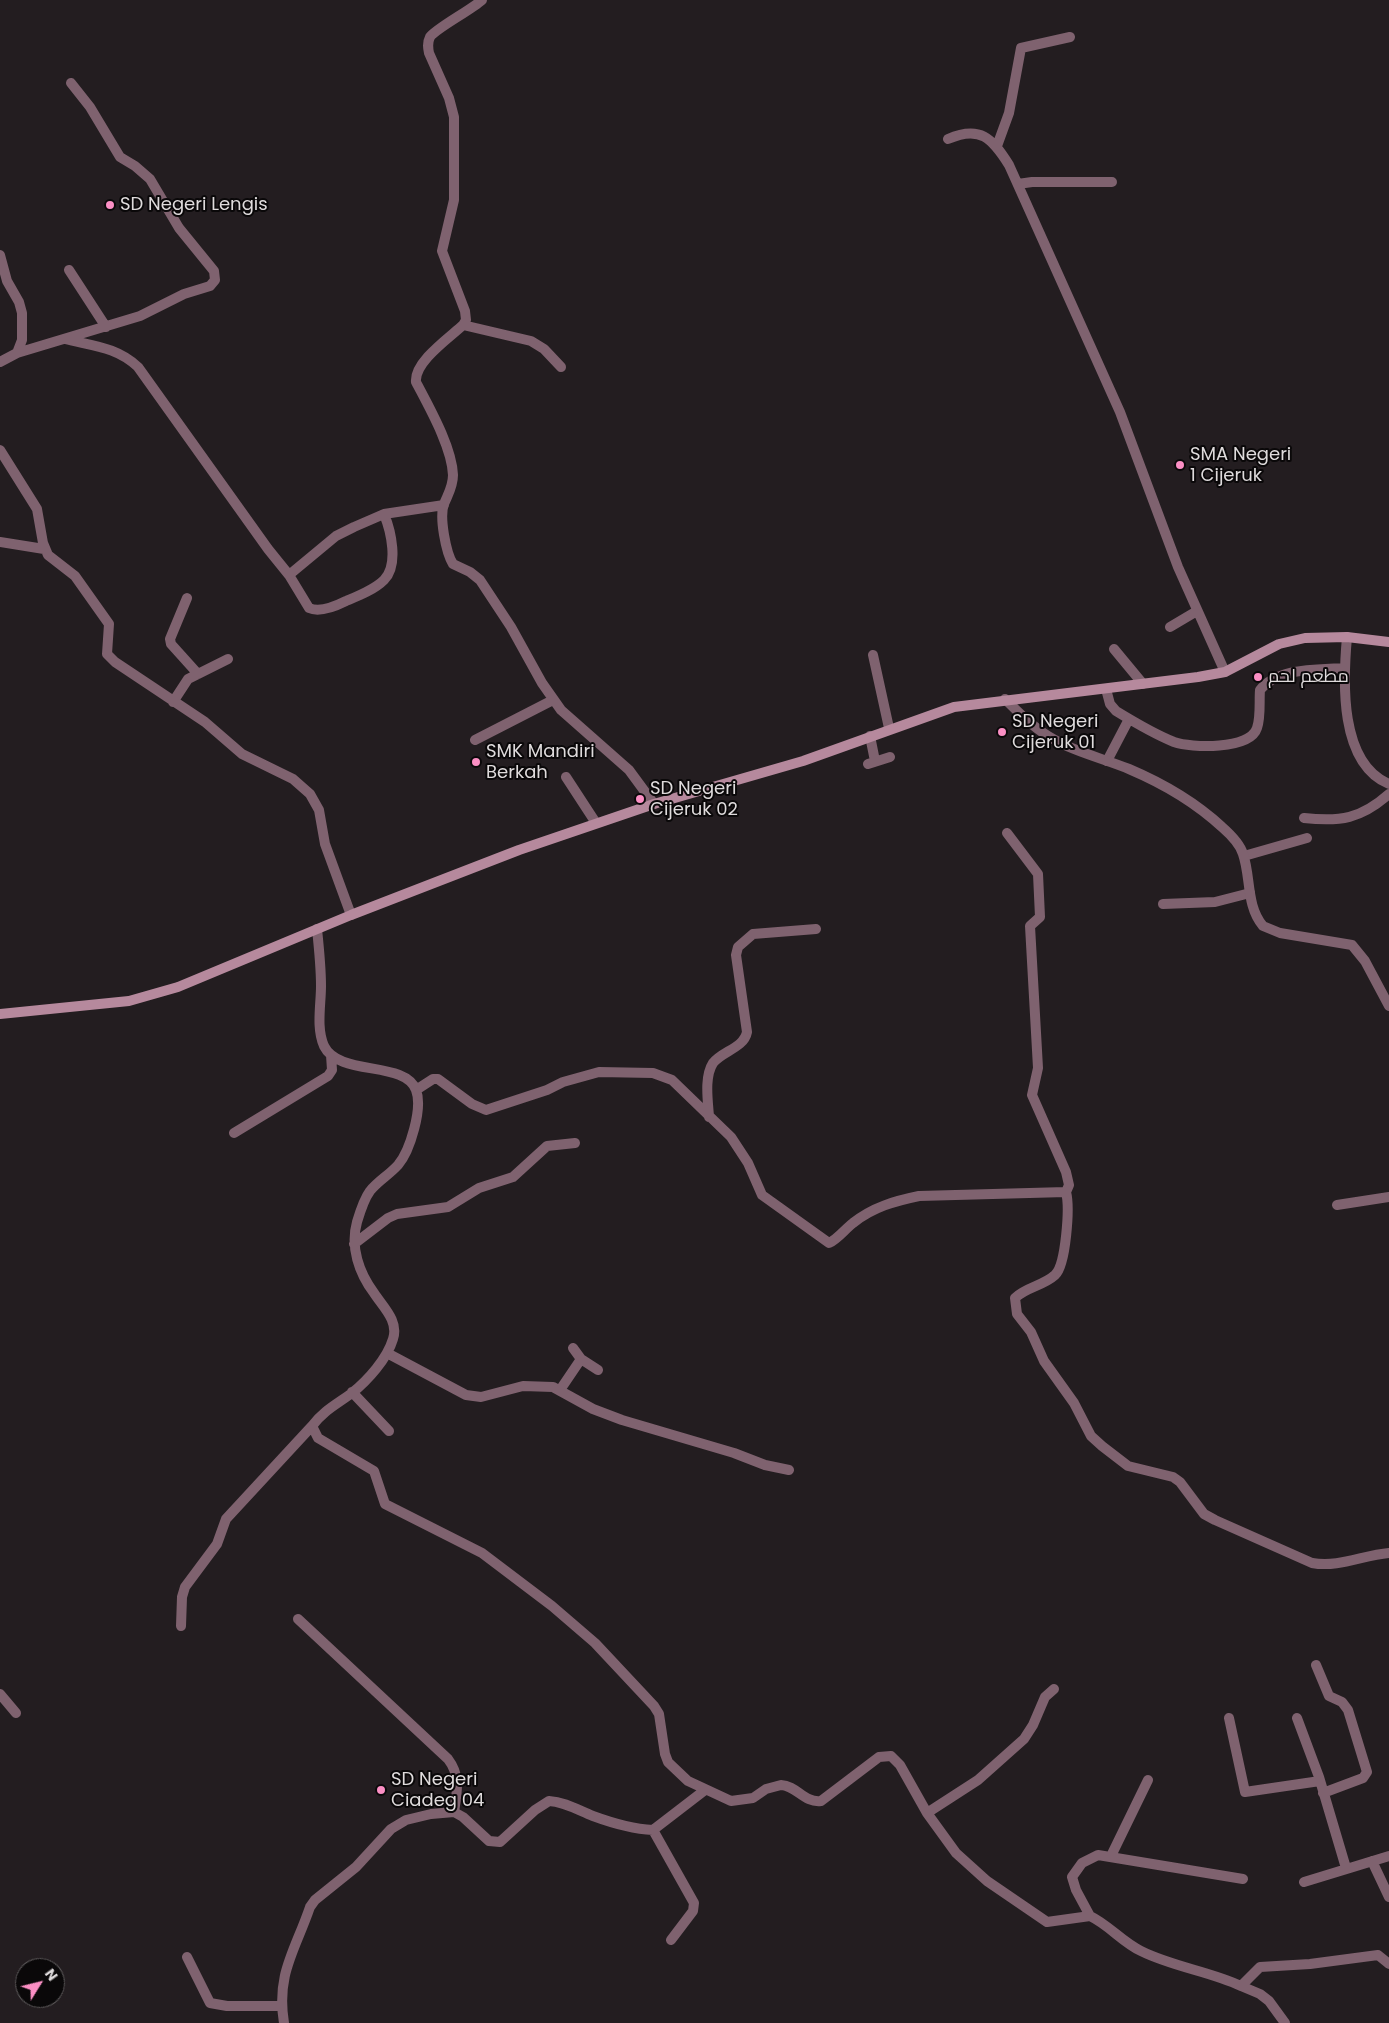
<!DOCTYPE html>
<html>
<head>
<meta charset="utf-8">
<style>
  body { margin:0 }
  #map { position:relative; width:1389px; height:2023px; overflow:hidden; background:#231d20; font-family:Poppins,sans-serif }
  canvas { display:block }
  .north { position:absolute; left:15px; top:1958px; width:50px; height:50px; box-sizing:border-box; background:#0a0809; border:1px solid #5f5c5d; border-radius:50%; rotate:54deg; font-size:14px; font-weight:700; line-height:20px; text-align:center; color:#dfdbdc }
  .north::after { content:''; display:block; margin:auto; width:18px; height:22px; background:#fb8fc4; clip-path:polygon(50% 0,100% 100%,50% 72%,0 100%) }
</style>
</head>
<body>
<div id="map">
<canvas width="1389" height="2023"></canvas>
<div class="north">N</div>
</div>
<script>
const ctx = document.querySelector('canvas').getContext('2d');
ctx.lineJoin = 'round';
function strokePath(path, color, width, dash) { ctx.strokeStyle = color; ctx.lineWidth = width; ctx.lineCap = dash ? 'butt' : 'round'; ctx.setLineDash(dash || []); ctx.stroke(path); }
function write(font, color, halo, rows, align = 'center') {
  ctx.font = font + ' Poppins,Cairo,sans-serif'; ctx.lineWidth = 4; ctx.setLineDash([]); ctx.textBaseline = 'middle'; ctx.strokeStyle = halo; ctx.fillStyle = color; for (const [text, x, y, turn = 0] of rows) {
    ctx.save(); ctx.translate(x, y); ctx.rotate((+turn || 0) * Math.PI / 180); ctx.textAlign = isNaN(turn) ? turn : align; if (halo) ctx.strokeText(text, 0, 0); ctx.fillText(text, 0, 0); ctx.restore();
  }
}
const minor = new Path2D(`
  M 482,0 C 471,10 435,29 430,37 C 427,43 428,48 429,53 L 449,98 L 454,117 L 454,200 L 442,251 L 465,311 L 466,320 L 463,325 C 449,338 414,362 416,382 C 429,407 452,447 453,475 C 453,487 448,494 444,504 C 439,517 446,553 453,564 L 470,572 L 480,580 L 511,627 L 542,683 L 561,710 L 629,770 L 654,804
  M 948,139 C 980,125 992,138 1009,165 L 1120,412 L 1178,567 L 1225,672
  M 997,146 L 1009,113 L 1021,48 L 1070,37
  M 1018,184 L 1032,182 L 1112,182
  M 0,255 L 7,281 L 19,302 L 22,313 L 22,340 L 17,353
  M 69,270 L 106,327
  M 463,325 L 531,341 L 544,349 L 561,367
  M 65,339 C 93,346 117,347 138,367 L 268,549 L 289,575
  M 0,362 L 17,353 L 140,316 L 184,294 L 210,286 L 215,280 L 214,271 L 179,228 L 150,179 L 135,166 L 120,157 L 90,107 L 71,83
  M 0,450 L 37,509 L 43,543 L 48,555 L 75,576 L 109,624 L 107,654 L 115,662 L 205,722 L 242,754 L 293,779 L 310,794 L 319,810 L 325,844 L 351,915
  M 384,514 C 391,531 399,565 384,580 C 374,590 358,596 346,601 C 336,606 320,613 309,608 L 289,575 L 336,536 L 354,527 L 384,514 L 444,505
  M 0,542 L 44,549
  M 187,598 L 170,639 L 171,644 L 198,674
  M 1170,627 L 1197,611
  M 1347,637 C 1343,681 1339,763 1389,784
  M 1114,649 L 1143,684
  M 873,655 L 889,728
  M 1106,689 L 1110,704 L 1116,711 C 1134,722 1154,734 1174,742 C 1191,748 1250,750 1257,728 C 1261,717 1259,701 1260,690 C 1278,667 1318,670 1344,668
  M 173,702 L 188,679 L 228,659
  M 870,736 L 875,761
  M 475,740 L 553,700
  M 1107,761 L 1129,719
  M 868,764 L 890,757
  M 566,777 L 596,823
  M 1304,818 C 1340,822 1361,819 1389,794
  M 1007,833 L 1038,874 L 1040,917 L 1030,926 L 1038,1068 L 1032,1095 L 1066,1172 L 1069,1185 L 1066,1192
  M 1244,856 L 1307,838
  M 1163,904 L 1215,902 L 1250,893
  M 317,929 C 319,948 321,967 321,986 C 321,1005 316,1028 324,1046 C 339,1077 405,1060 416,1090 C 423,1108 410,1151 398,1165 C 389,1175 378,1181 370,1191 C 364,1199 360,1212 357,1222 C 350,1247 359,1273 374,1293 C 383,1307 399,1321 393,1339 C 387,1359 368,1380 352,1393 C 337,1404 323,1411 312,1426 L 318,1438 L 374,1471 L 385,1504 L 482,1553 L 552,1606 L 595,1643 L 654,1706 L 659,1714 L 665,1754 L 668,1762 L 688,1781 L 731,1801 L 753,1798 L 766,1789 L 781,1785 C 797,1786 804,1803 821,1801 L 879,1757 L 891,1756 L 900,1765 L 927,1813 L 956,1853 L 987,1881 L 1047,1922 L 1090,1916 C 1109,1925 1122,1942 1141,1951 C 1173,1967 1209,1971 1241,1986 L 1260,1967 L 1310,1964 L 1378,1955 L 1389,1964
  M 416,1090 L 433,1079 L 438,1079 L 472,1104 L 486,1110 L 547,1090 L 563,1082 L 599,1072 L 653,1073 L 672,1080 L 731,1137 L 748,1163 L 762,1195 L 829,1243 C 838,1239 845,1229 853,1223 C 873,1207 895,1201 919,1196 L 1066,1192 C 1070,1207 1066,1265 1055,1275 C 1043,1286 1026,1287 1015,1298 L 1017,1314 L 1031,1332 L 1044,1361 L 1074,1403 L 1091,1436 L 1102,1446 L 1128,1466 L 1173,1477 L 1180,1482 L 1204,1514 L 1215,1520 L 1312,1563 C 1339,1568 1363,1555 1389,1553
  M 709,1117 C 708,1101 704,1077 713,1063 C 722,1051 744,1048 747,1032 L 736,955 L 738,947 L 753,934 L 816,929
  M 234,1133 L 328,1076 L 332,1070 L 331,1055
  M 1337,1205 L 1389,1197
  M 354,1244 L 388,1218 L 397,1214 L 448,1207 L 479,1188 L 513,1177 L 547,1146 L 575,1143
  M 573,1348 L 581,1359 L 598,1370
  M 387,1353 L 466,1395 L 481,1397 L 523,1386 L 553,1387 L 593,1409 L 622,1420 L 734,1453 L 765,1465 L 789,1470
  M 560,1390 L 581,1359
  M 352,1392 L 389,1431
  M 298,1619 L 448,1759 C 461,1776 457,1792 454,1812
  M 181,1626 L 182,1597 L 185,1587 L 217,1544 L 226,1519 L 312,1426
  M 1316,1665 L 1329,1696 L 1342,1702 L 1348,1710 L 1367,1772 L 1363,1778 L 1323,1793
  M 0,1694 L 16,1713
  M 1229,1718 L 1245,1792 L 1320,1781
  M 1297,1718 L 1319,1777 L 1346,1868
  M 927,1813 L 978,1780 L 1024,1739 L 1033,1725 L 1045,1697 L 1054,1689
  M 653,1830 L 694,1903 L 693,1911 L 671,1940
  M 1111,1856 L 1148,1780
  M 1372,1861 L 1389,1897
  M 1304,1882 L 1389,1856
  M 1090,1916 L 1076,1890 L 1072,1877 L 1082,1863 L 1098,1855 L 1243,1879
  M 187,1957 L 210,2003 L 227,2006 L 282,2006
  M 1241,1986 L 1260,1994 L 1269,2001 L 1285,2023
  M 284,2023 C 276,1974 295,1951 310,1907 L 315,1900 L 356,1867 L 391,1829 L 406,1820 L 431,1814 L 454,1812 L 463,1817 L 489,1841 L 500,1842 L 535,1810 L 549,1801 C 565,1802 578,1810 593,1816 C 612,1823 632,1829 653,1830 L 705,1790`);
const tertiary = new Path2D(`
  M 1005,699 C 1019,713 1032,726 1048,736 C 1074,752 1102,758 1129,769 C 1162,783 1196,803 1222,827 C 1230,834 1240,844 1243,854 C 1251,877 1246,906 1263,926 L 1280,933 L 1352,945 L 1365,961 L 1389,1006`);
const secondary = new Path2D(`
  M 0,1014 L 129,1001 L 178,987 L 351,915 L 519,850 L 654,804 L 803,761 L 954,707 L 1198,677 L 1225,672 L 1279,644 L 1305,638 L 1347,637 L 1389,642`);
const markers = [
  [110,205,5,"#fb8fc4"],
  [1180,465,5,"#fb8fc4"],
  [1258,677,5,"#fb8fc4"],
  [1002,732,5,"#fb8fc4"],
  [476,762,5,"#fb8fc4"],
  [640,799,5,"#fb8fc4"],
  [381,1790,5,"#fb8fc4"]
];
const poiNames = [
  ["SD Negeri Lengis",120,205],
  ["SMA Negeri",1190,455],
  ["1 Cijeruk",1190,476],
  ["مطعم لحم",1268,677],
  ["SD Negeri",1012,722],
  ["Cijeruk 01",1012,743],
  ["SMK Mandiri",486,752],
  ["Berkah",486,773],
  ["SD Negeri",650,789],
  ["Cijeruk 02",650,810],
  ["SD Negeri",391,1780],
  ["Ciadeg 04",391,1801]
];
strokePath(minor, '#7f626f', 10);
strokePath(tertiary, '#7f626f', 10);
strokePath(secondary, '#b6899d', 10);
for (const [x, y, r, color] of markers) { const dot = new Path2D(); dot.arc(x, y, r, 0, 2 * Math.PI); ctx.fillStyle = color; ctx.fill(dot); strokePath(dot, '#0a0809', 2); }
write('18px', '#dfdbdc', '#0a0809', poiNames, 'left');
</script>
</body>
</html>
